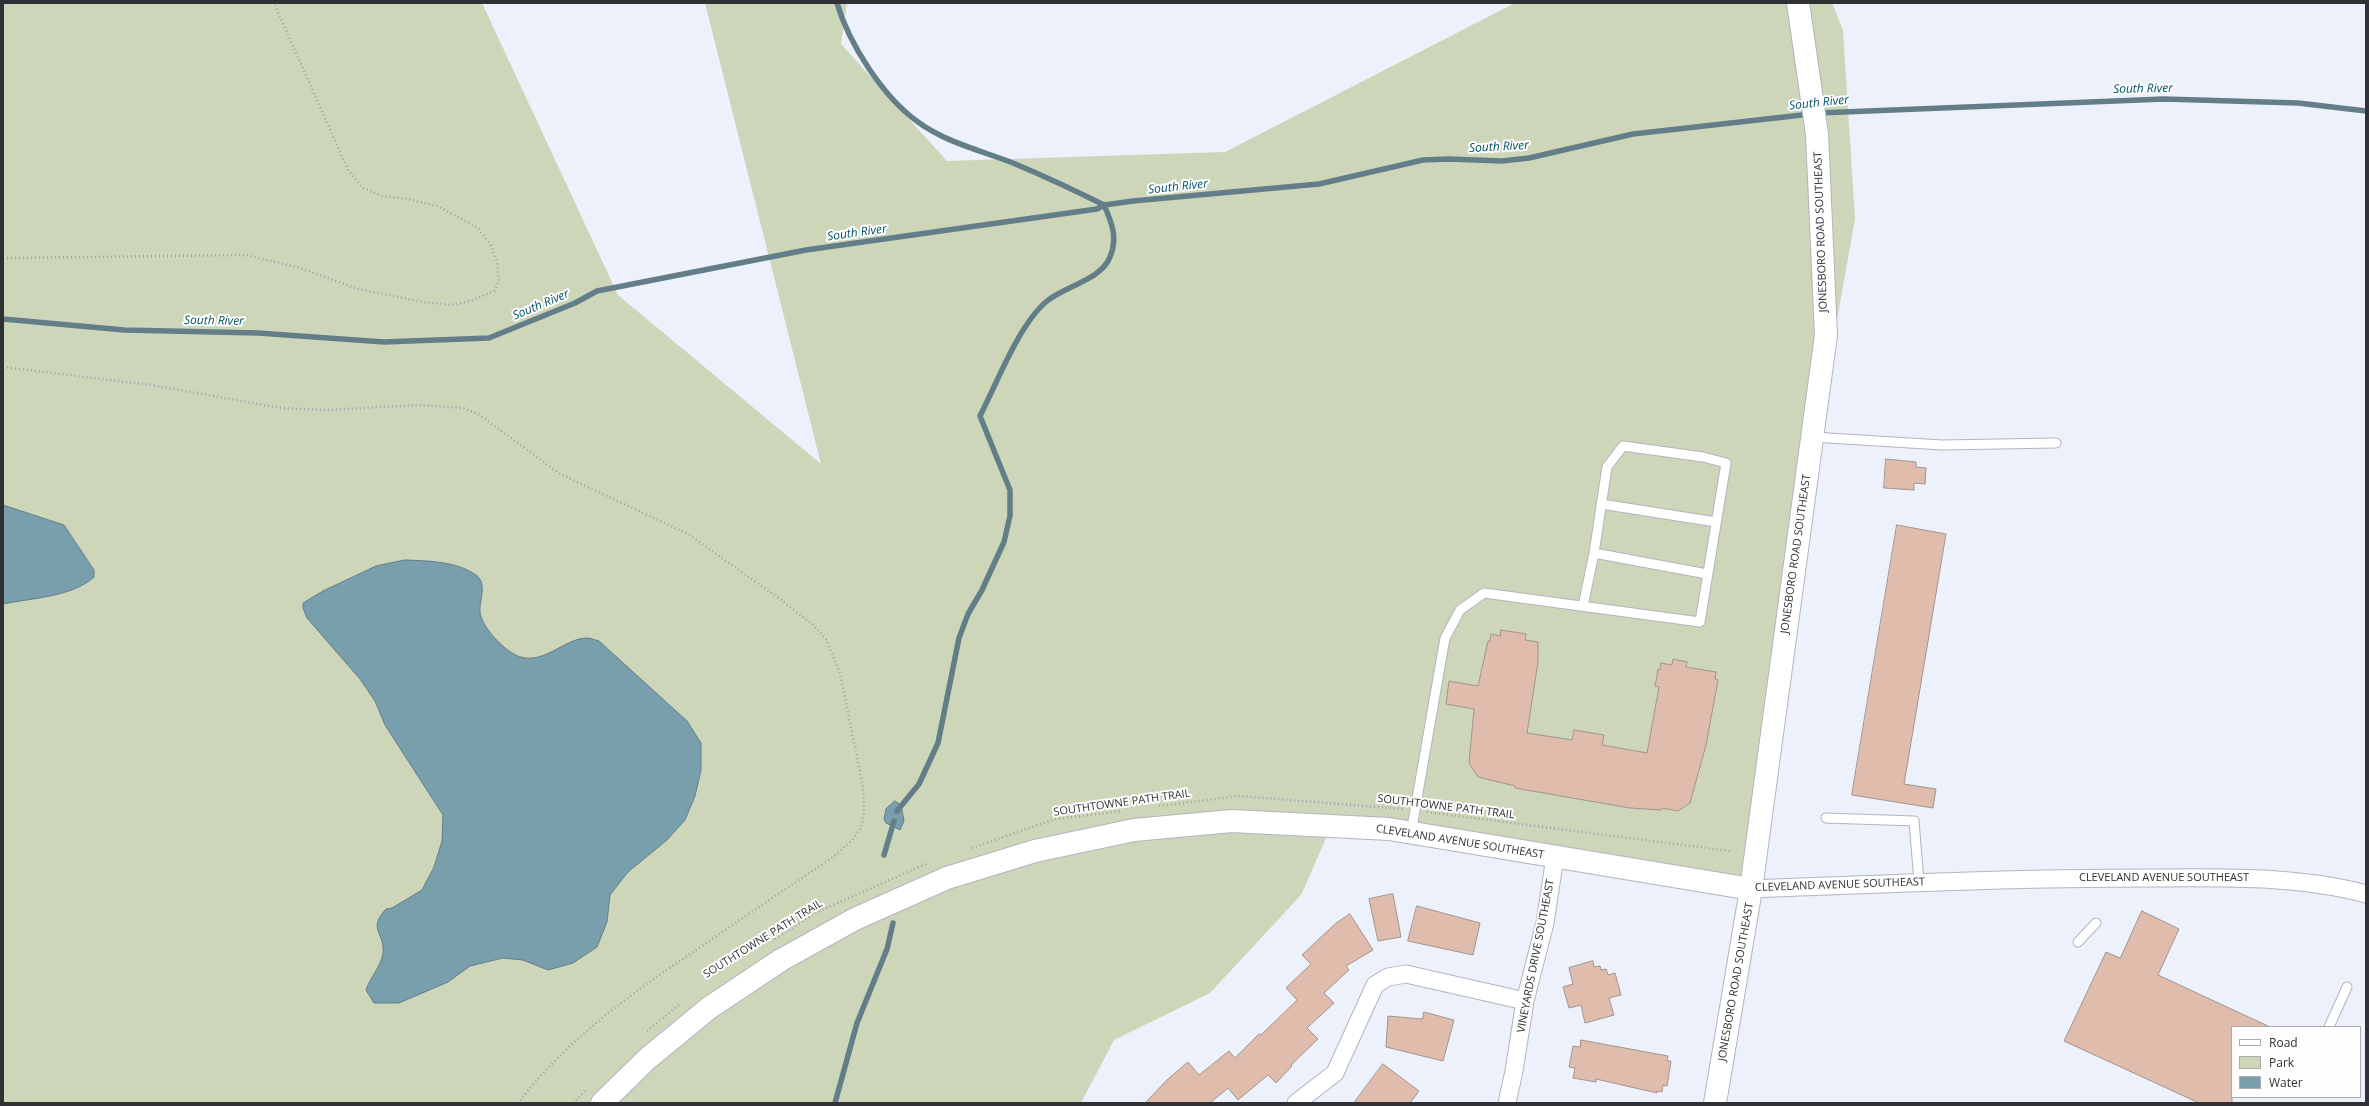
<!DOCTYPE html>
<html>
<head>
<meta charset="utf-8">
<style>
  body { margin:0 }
  #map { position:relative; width:2369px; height:1106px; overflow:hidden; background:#edf1fb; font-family:"Open Sans",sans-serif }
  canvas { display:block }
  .frame { position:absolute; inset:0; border:4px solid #303135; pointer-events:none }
  .legend { position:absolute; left:2231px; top:1026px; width:130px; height:72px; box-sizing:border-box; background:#fefefe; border:1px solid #acacae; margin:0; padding:5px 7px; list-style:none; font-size:12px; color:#303135 }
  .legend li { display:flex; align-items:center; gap:8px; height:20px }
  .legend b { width:20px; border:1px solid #acacae }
</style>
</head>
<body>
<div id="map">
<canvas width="2369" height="1106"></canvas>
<div class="frame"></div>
<ul class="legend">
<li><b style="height:5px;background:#fff"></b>Road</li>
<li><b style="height:11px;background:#ced6ba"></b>Park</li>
<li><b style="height:11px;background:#799fad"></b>Water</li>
</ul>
</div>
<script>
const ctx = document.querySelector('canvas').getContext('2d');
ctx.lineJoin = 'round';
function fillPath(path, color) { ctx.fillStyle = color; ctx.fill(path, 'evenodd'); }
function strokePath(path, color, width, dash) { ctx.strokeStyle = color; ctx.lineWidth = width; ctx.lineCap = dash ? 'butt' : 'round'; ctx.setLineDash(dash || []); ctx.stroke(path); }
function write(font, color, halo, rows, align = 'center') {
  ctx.font = font + ' "Open Sans",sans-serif'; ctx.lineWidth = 4; ctx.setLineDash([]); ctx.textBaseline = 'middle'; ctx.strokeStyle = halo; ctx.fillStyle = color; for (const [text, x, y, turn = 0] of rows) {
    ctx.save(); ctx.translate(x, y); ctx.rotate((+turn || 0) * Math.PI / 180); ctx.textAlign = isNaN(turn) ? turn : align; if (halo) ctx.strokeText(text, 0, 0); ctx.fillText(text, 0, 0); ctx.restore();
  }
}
const green = new Path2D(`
  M 3,3 L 482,3 L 618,295 L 821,464 L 705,3 L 847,3 L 841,44 L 947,161 L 1225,152 L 1515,3 L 1832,3 L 1843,30 L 1855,219 L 1794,561 L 1755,881 L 1402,828 L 1327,836 L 1301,895 L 1210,993 L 1114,1040 L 1081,1103 L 3,1103 Z`);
const water = new Path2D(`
  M 3,505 L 64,525 L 94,570 L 94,577 C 72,597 32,598 3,604 Z
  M 405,560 C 428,561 456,561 476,575 C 488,584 479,600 480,612 C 481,627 507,654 521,657 C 545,664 565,638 587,638 C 591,638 595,640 599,641 L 687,721 L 701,743 L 701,770 L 695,796 L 685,820 L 667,840 L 628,872 L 610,895 L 607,922 L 597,947 L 573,963 L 548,970 L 523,960 L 503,958 L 470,966 L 448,982 L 399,1003 L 374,1003 L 366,990 C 370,977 381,967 383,953 C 385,932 367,930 386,909 L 392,908 L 422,890 L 434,867 L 442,841 L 443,815 L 385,725 L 375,701 L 360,679 L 307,618 L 303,608 L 303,603 L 323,591 L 376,566 Z
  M 895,801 L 901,805 L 904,821 L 900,830 L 886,823 L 884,819 L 886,809 Z`);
const stream = new Path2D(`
  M 837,3 C 849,44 883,97 918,122 C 945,142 982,151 1013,163 C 1044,176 1074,190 1104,205 C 1112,223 1118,238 1110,257 C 1101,280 1065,286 1047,301 C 1019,324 997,383 980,416 L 1010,490 L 1010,516 L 1004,542 L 982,590 L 968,614 L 959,638 L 938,743 L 919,784 L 897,811
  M 1819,113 L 2164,99 L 2298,103 L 2366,111
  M 3,319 L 124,330 L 258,333 L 384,342 L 489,338 L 575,303 L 597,291 L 806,250 L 1097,209 L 1104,205 L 1133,201 L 1319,184 L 1423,160 L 1449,159 L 1502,161 L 1529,158 L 1633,134 L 1811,114
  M 884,855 L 894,821
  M 835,1103 L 857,1023 L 887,949 L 893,923`);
const building = new Path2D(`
  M 1886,459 L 1916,462 L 1916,467 L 1926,468 L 1925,484 L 1914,483 L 1914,490 L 1884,488 Z
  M 1897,525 L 1946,534 L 1904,784 L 1936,789 L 1933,808 L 1852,795 Z
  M 1501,630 L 1526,634 L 1525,640 L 1538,642 L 1538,662 L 1527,733 L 1572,740 L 1574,730 L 1604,735 L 1602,745 L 1647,753 L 1659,687 L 1655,686 L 1658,669 L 1660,670 L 1661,663 L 1672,665 L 1673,659 L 1687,662 L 1686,667 L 1716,672 L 1715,679 L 1718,680 L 1706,745 L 1690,803 L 1678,811 L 1662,808 L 1661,810 L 1630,808 L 1515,788 L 1515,786 L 1478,777 L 1469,763 L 1474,709 L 1446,704 L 1449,681 L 1478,686 L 1488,641 L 1490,641 L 1491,634 L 1500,636 Z
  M 1393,894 L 1401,937 L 1378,941 L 1369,899 Z
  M 1417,906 L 1480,923 L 1473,955 L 1408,941 Z
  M 2142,911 L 2179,929 L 2158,975 L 2270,1027 L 2232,1027 L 2232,1103 L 2199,1103 L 2064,1041 L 2106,952 L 2120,958 Z
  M 1350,914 L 1373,950 L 1346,966 L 1349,970 L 1324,993 L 1334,1003 L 1307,1028 L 1318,1039 L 1291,1065 L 1292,1066 L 1276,1083 L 1268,1075 L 1238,1100 L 1228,1088 L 1210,1103 L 1145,1103 L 1168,1079 L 1188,1062 L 1199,1075 L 1229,1051 L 1235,1058 L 1259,1034 L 1261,1035 L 1297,1000 L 1286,988 L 1311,964 L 1302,955 L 1335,924 Z
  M 1593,961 L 1594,967 L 1600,966 L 1601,970 L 1606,969 L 1608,975 L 1615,973 L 1621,995 L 1609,998 L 1614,1015 L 1585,1023 L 1581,1005 L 1569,1008 L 1563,987 L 1573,984 L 1569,968 Z
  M 1424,1012 L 1454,1020 L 1443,1061 L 1386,1047 L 1388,1016 L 1422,1019 Z
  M 1581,1040 L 1668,1056 L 1667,1061 L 1671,1061 L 1667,1086 L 1663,1085 L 1662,1092 L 1657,1091 L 1657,1093 L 1596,1079 L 1596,1082 L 1573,1078 L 1575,1068 L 1569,1067 L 1573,1046 L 1580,1047 Z
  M 1383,1064 L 1419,1091 L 1410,1103 L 1354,1103 Z`);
const path = new Path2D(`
  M 3,258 L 246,255 L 300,268 L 358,289 L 423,302 L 454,305 L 473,300 L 494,291 L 499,281 L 497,261 L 490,244 L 477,227 L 437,206 L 408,199 L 382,196 L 363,188 L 348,170 L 274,3
  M 3,367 L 152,385 L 281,408 L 326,410 L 419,405 L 463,408 L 478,414 L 560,474 L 688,534 L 784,602 L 813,625 L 826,639 L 840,673 L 863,787 L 864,813 L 861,828 L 852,840 L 833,857 C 790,886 747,915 705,944 C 636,990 569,1037 518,1103
  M 1159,806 L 1239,796 L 1403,809
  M 1427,812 L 1730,851
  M 972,848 L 1055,819 L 1122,811
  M 775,939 L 815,913 L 926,864
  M 647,1031 L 680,1004
  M 573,1103 L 586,1090`);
const lane = new Path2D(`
  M 1812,437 L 1942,445 L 2056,443
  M 1601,504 L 1716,522
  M 1594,553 L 1707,574
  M 1826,818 L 1914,821 L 1919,882
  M 1411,833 L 1442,655 L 1445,638 L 1460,610 L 1484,593 L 1700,622 L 1726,463 L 1703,457 L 1623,446 L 1607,467 L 1594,553 L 1583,606
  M 2078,942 L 2096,923
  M 2329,1027 L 2347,987`);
const street = new Path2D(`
  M 1751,889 C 1883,884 2015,878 2147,878 C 2220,878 2295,875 2366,894
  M 1296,1103 L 1335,1073 L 1375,985 L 1388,977 L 1406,974 L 1525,1001
  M 1507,1103 L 1514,1071 L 1525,1001 L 1545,923 L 1555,857`);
const secondary = new Path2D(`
  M 602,1103 L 647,1059 L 709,1008 L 781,960 L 855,919 L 947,878 L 1035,851 L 1134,830 L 1232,821 L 1389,829 L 1751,889
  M 1715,1103 L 1751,889 L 1826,335 L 1817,134 L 1798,3`);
const streetNames = [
  ["JONESBORO ROAD SOUTHEAST",1821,232,-92],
  ["JONESBORO ROAD SOUTHEAST",1796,554,-82],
  ["SOUTHTOWNE PATH TRAIL",1122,803,-8],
  ["SOUTHTOWNE PATH TRAIL",1446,807,7],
  ["CLEVELAND AVENUE SOUTHEAST",1460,842,9],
  ["CLEVELAND AVENUE SOUTHEAST",2164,878],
  ["CLEVELAND AVENUE SOUTHEAST",1840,885,-2],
  ["SOUTHTOWNE PATH TRAIL",763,939,-32],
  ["VINEYARDS DRIVE SOUTHEAST",1536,956,-79],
  ["JONESBORO ROAD SOUTHEAST",1736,982,-80]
];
const waterNames = [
  ["South River",2143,89,-1],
  ["South River",1819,103,-6],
  ["South River",1499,147,-3],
  ["South River",1178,187,-6],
  ["South River",857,233,-8],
  ["South River",541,305,-23],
  ["South River",214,321,1]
];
fillPath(green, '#ced6ba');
fillPath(water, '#799fad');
strokePath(water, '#637e89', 1);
strokePath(stream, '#637e89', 5.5);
fillPath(building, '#dfbcab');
strokePath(building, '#a09590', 1);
strokePath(lane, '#b2b5bf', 11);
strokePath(street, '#b2b5bf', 19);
strokePath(secondary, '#b2b5bf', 24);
strokePath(path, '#9da0a7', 2.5, [1, 3]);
strokePath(lane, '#fff', 9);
strokePath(street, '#fff', 17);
strokePath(secondary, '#fff', 22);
write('11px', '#303135', '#fefefe', streetNames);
write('italic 12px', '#005268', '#fefefe', waterNames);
</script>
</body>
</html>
